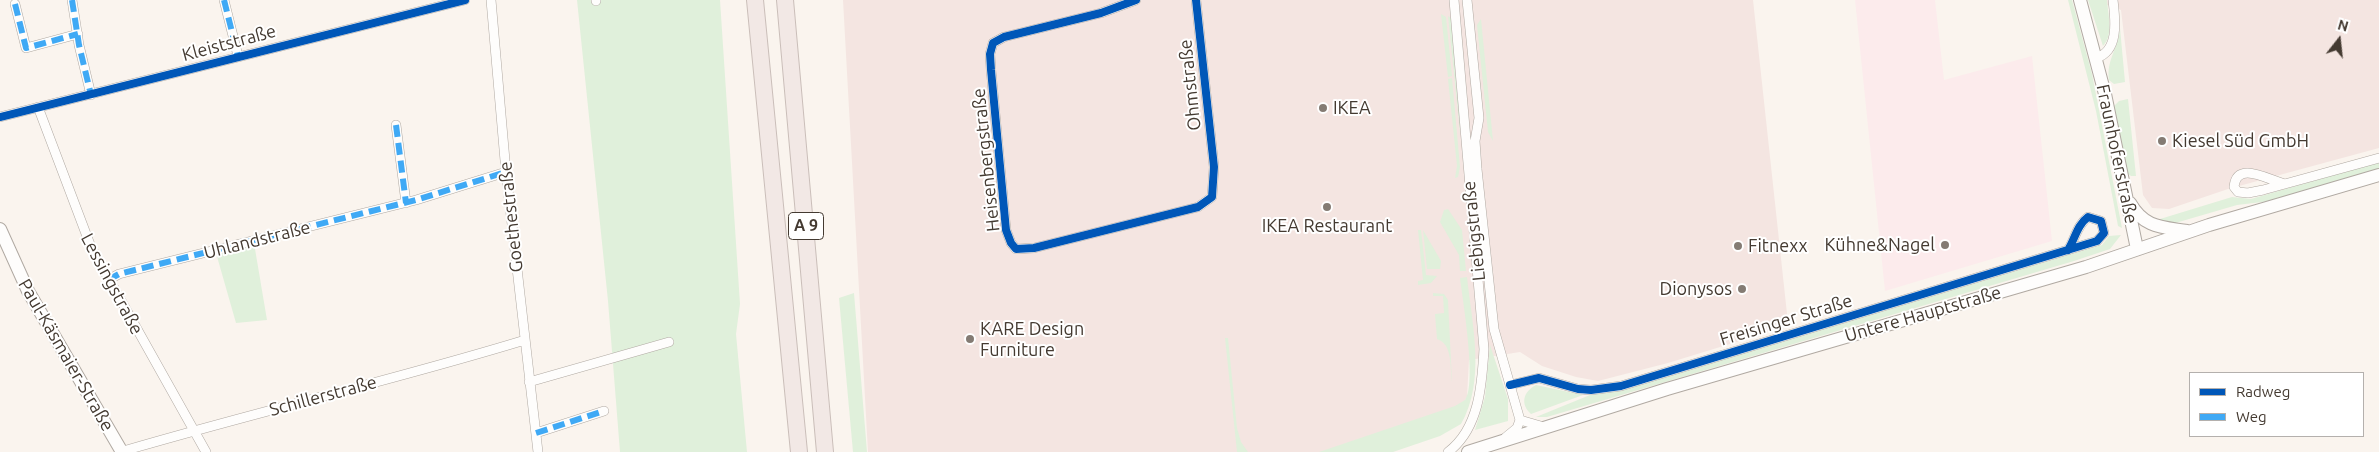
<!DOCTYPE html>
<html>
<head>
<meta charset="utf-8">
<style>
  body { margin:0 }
  #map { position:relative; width:2379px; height:452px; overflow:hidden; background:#faf4ee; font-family:Ubuntu,sans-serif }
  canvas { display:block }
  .legend { position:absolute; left:2189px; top:372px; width:175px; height:65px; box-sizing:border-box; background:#fff; border:1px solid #b4b0ad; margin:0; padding:6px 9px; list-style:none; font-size:15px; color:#443a31 }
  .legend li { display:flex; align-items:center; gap:10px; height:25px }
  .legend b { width:25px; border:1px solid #b4b0ad }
  .north { position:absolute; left:2314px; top:15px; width:50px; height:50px; -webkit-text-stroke:4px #fff; paint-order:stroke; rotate:16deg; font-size:14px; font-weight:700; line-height:20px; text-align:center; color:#443a31 }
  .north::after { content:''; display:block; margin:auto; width:18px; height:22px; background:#443a31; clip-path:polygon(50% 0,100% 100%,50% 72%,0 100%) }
</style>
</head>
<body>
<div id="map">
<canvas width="2379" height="452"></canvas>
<ul class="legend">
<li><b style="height:6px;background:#0057b8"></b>Radweg</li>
<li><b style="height:6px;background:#3fa9f5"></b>Weg</li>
</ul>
<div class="north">N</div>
</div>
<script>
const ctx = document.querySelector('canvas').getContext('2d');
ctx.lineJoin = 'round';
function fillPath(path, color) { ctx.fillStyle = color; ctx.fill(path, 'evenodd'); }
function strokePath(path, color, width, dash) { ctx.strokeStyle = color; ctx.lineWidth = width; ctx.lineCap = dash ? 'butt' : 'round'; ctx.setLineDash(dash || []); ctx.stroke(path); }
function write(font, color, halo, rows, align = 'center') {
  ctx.font = font + ' Ubuntu,sans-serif'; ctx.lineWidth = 4; ctx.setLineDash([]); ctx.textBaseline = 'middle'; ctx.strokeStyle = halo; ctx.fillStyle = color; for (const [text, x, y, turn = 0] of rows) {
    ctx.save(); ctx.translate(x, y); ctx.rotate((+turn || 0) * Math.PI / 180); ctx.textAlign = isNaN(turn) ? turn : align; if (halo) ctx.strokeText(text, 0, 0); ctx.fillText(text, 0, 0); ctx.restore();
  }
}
const commercial = new Path2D(`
  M 843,0 L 1753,0 L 1788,323 L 1782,328 L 1668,363 L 1598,381 L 1576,377 L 1542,366 L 1520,352 L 1469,360 L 1467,397 L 1457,415 L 1371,452 L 868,452 Z
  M 2093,0 L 2379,0 L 2379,148 L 2228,189 L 2169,209 L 2152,208 L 2143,195 L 2121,10 Z`);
const industrial = new Path2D(`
  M 1855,0 L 1935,0 L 1944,80 L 2032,56 L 2052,241 L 1885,291 Z`);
const green = new Path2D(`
  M 577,0 L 720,0 L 740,304 L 736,334 L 747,452 L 620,452 L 608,301 Z
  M 2068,0 L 2072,0 L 2092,74 L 2122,228 L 2118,226 L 2096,111 Z
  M 2088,0 L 2107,0 C 2108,15 2114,35 2103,46 Z
  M 1441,14 L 1446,17 L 1452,76 L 1448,77 Z
  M 1448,16 L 1452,19 L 1461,106 L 1460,132 Z
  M 1481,19 L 1493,141 L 1488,132 L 1477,25 Z
  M 2120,28 L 2125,82 L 2114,84 L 2109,80 C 2106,60 2119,47 2120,28 Z
  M 1452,78 L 1460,167 L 1458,177 L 1455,178 L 1457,166 L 1448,79 Z
  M 2128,99 L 2136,176 L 2131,176 L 2128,174 L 2114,106 L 2119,101 Z
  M 2379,162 L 2379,170 L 2279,200 L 2237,205 L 2172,224 L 2158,224 L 2160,219 L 2232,197 L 2251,199 Z
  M 1448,209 L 1462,230 L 1466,271 L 1460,271 L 1459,255 L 1440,222 L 1444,210 Z
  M 1418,230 L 1421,230 L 1426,275 L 1437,276 L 1431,283 L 1418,285 L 1418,281 L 1423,280 Z
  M 1423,230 L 1441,261 L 1440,269 L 1427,269 Z
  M 2121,235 L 2110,249 L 2074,261 L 1547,417 L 1536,417 L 1590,395 L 1621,391 L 2065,256 L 2102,245 L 2109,236 Z
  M 254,243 L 267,320 L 236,323 L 216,253 Z
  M 1467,277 C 1472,325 1486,380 1461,424 L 1440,436 L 1393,452 L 1319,452 L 1455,406 L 1465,400 C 1477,384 1463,302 1460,278 Z
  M 854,293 L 867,452 L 853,452 L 839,298 Z
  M 1433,293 L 1444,294 L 1448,300 L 1452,382 C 1450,368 1453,344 1437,339 L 1435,314 L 1444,313 L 1443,296 L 1433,296 Z
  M 1225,338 L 1228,338 L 1237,428 L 1241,442 L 1248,452 L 1237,452 Z
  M 1490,345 L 1508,399 L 1508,421 L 1475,430 L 1485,397 Z
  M 1536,385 L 1583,395 L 1531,414 C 1520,404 1523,392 1536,385 Z`);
const street = new Path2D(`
  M 72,0 L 79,45 L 91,95
  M 224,0 L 238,56
  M 491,0 L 506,172 L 538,452
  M 596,0 L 596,1
  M 1136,0 L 1101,13 L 1004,37 L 993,43 L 990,54 L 991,70 L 1006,230 L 1011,243 L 1016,249 L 1034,248 L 1198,207 L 1212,197 L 1214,167 L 1196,0
  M 1467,0 L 1479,118 L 1475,141 L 1477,169 L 1494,329 L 1520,420 L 1517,428 L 1506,437
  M 15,4 L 26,48 L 78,34
  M 2096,58 C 2120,51 2115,18 2113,0
  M 38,107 L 91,247 L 206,452
  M 0,117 L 465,0
  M 396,125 L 406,203
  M 2285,184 C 2268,180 2237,160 2234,187 L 2238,192 L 2248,193 L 2263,190 L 2379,158
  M 108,280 L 119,274 L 416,200 L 506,172
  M 529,382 L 669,342
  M 1510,385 L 1539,378 L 1578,389 L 1591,390 L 1621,386 L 2097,241 L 2104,233 L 2101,221 L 2088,217 C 2077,225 2075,239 2068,250
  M 1520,420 L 1544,427
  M 536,433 L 604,411
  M 120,452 C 255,412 391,381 525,340
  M 1448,452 C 1479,429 1482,385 1484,349 L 1454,0`);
const secondary = new Path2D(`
  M 2080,0 L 2105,94 L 2137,249
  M 2130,203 C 2144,228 2162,227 2187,231
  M 0,229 L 28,291 L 122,452
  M 1468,452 L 1667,389 L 2086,267 L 2209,225 L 2379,175`);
const highway = new Path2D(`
  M 755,0 L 799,452
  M 785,0 L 825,452`);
const quiet = new Path2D(`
  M 72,0 L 79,45 L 91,95
  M 224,0 L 238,56
  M 15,4 L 26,48 L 78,34
  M 396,125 L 406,203
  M 108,280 L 119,274 L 416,200 L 506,172
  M 536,433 L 604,411`);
const cycleway = new Path2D(`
  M 1136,0 L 1101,13 L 1004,37 L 993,43 L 990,54 L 991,70 L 1006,230 L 1011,243 L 1016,249 L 1034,248 L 1198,207 L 1212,197 L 1214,167 L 1196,0
  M 0,117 L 465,0
  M 1510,385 L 1539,378 L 1578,389 L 1591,390 L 1621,386 L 2097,241 L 2104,233 L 2101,221 L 2088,217 C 2077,225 2075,239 2068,250`);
const markers = [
  [1323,108,5,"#847b73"],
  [2162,141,5,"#847b73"],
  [1327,207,5,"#847b73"],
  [1945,245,5,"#847b73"],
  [1738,246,5,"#847b73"],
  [1742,289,5,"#847b73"],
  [970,339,5,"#847b73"]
];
const shields = [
  [806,226,35]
];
const shieldNames = [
  ["A 9",806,226]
];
const streetNames = [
  ["Kleiststraße",229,43,-15],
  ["Ohmstraße",1190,85,-96],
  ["Fraunhoferstraße",2117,154,78],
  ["Heisenbergstraße",986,160,-96],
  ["Goethestraße",511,217,-96],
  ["Liebigstraße",1474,231,-96],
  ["Uhlandstraße",257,240,-14],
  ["Lessingstraße",112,284,62],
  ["Untere Hauptstraße",1923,314,-16],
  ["Freisinger Straße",1786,320,-17],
  ["Paul-Käsmaier-Straße",66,355,60],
  ["Schillerstraße",323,396,-15]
];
const poiNames = [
  ["IKEA",1333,108],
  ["Kiesel Süd GmbH",2172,141],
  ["IKEA Restaurant",1327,226,"center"],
  ["Kühne&Nagel",1935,245,"right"],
  ["Fitnexx",1748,246],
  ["Dionysos",1732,289,"right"],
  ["KARE Design",980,329],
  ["Furniture",980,350]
];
fillPath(commercial, '#f4e5e1');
fillPath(industrial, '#fcebec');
fillPath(green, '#e0f0db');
strokePath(street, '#b0a9a2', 10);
strokePath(secondary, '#b0a9a2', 14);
strokePath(highway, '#cabeb9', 18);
strokePath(street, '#fefdfc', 9);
strokePath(secondary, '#fefdfc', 12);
strokePath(highway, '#f2e8e5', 16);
strokePath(quiet, '#3fa9f5', 6, [12, 6]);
strokePath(cycleway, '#0057b8', 8);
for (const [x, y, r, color] of markers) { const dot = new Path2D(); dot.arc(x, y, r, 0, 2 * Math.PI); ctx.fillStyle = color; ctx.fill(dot); strokePath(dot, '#fff', 2); }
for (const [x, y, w] of shields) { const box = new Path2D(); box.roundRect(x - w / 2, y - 13.5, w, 27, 4); ctx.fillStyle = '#fff'; ctx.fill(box); strokePath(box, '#443a31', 1); }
write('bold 16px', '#443a31', null, shieldNames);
write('18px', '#443a31', '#fff', streetNames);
write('18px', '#443a31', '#fff', poiNames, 'left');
</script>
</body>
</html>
